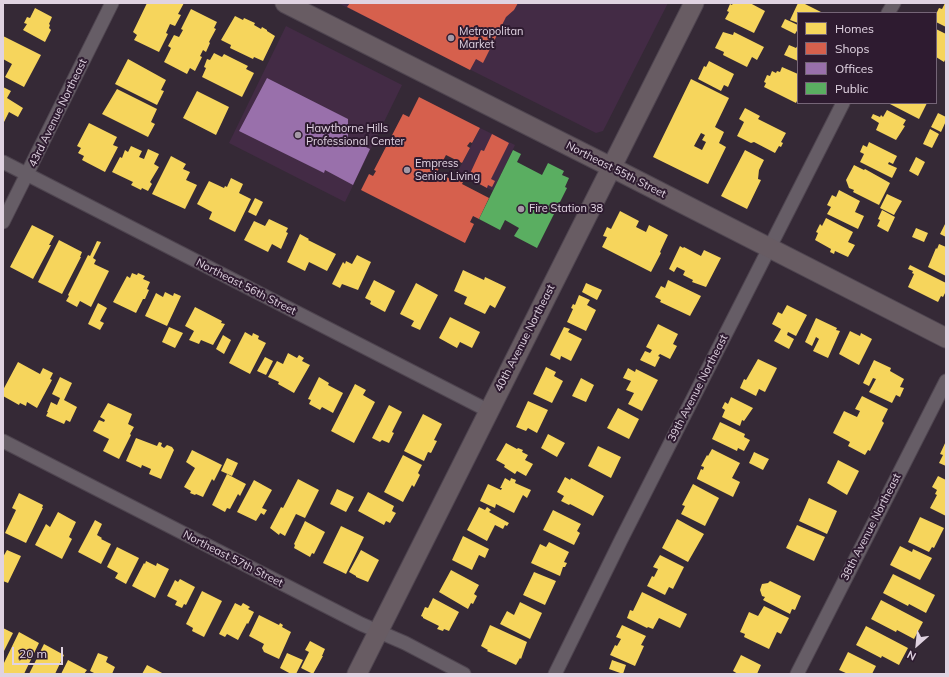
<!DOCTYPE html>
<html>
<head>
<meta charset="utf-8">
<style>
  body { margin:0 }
  #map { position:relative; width:949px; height:677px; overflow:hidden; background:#352936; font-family:Mulish,sans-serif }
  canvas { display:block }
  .frame { position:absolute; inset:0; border:4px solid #e0d3e1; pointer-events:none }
  .legend { position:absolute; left:797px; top:12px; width:140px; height:92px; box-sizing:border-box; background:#2e1b30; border:1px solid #756577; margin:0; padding:5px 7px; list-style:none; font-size:12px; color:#e0d3e1 }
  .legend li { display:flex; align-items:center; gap:8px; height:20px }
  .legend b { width:20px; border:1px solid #756577 }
  .north { position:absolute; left:897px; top:625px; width:40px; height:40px; -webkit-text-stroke:3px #2e1b30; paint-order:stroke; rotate:207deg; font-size:11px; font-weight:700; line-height:16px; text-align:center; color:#e0d3e1 }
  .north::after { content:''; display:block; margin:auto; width:14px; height:18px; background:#e0d3e1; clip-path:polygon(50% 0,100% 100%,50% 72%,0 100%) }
  .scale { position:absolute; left:12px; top:647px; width:51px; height:18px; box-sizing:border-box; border:2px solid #e0d3e1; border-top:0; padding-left:5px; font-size:12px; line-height:14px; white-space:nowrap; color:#e0d3e1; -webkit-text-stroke:3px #2e1b30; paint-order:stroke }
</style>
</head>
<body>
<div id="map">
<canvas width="949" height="677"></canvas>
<div class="frame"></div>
<ul class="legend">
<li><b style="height:11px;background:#f6d55c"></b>Homes</li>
<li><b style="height:11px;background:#d6604d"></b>Shops</li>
<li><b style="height:11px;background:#9970ab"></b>Offices</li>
<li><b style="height:11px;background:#5aae61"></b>Public</li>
</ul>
<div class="north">N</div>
<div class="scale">20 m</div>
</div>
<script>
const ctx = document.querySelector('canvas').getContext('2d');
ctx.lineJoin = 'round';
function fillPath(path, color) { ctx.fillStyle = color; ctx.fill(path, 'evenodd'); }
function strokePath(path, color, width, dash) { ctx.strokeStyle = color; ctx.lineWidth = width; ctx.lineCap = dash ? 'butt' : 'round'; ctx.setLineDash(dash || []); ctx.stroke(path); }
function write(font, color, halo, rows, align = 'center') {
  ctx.font = font + ' Mulish,sans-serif'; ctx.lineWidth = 4; ctx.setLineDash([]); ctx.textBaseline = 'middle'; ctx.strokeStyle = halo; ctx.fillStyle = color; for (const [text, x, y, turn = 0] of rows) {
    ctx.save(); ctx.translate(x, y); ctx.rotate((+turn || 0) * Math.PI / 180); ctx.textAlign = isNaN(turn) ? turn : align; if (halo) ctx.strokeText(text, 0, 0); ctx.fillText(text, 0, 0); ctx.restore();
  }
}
const built = new Path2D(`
  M 338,3 L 668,3 L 603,131 L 596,133 Z
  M 286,26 L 402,85 L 345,202 L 229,143 Z
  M 480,128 L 515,145 L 493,191 L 457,173 Z`);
const homes = new Path2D(`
  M 147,3 L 184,3 L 178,14 L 181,15 L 175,26 L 170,24 L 166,33 L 168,34 L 159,52 L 134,40 L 137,35 L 133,32 Z
  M 733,3 L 750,3 L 765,11 L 754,33 L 725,19 L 729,12 L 727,11 L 730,4 L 732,5 Z
  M 798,3 L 803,3 L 823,13 L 798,13 L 798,23 L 790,20 Z
  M 945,3 L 946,3 L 946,27 L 936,22 L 936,14 L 939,8 L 942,9 Z
  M 35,8 L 52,17 L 49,24 L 50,25 L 49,28 L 51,30 L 45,42 L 23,30 L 27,24 L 24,23 L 27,17 L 30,18 Z
  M 191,9 L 217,22 L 214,28 L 216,29 L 209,42 L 210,43 L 206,52 L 203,50 L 200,56 L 202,57 L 195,71 L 190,68 L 187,74 L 164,62 L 171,48 L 168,46 L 174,35 L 179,37 L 183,30 L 181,29 Z
  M 235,16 L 243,20 L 244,18 L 255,23 L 254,25 L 261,29 L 262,27 L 267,30 L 267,31 L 275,36 L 263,61 L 254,57 L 253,59 L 230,48 L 231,45 L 221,40 Z
  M 785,19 L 798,25 L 798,29 L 795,34 L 781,27 Z
  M 936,29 L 946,34 L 946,58 L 944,62 L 936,57 Z
  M 723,32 L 733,35 L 734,32 L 764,47 L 757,60 L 752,57 L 747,67 L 723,55 L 724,52 L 715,48 Z
  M 3,36 L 41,55 L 24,87 L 5,77 L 12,64 L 3,59 Z
  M 789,45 L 796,48 L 798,45 L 798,61 L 784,55 Z
  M 214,53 L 222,57 L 224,54 L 248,66 L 246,69 L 254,73 L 242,97 L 202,77 L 206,68 L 204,67 L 207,59 L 210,60 Z
  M 128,59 L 166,80 L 161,90 L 164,91 L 157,105 L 115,84 Z
  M 709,61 L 734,74 L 728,87 L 724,85 L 721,91 L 698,79 L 704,66 L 706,67 Z
  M 782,67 L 798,74 L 798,99 L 796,103 L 764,87 L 766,83 L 764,82 L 767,75 L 770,76 L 772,71 L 776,73 L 777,71 L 780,72 Z
  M 691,79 L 729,98 L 715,127 L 724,132 L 719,143 L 726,147 L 708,184 L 653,157 ZM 701,133 L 705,135 L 702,140 L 706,142 L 702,150 L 694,146 Z
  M 3,87 L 11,91 L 7,98 L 23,108 L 18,117 L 9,112 L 3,124 Z
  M 117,89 L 157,109 L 151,122 L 155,124 L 148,137 L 102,114 Z
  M 197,91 L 229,107 L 216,135 L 183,118 Z
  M 888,103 L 927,103 L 919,119 Z
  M 745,108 L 760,116 L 758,119 L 786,133 L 781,142 L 783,143 L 781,147 L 779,146 L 775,153 L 754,142 L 751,143 L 737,136 L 744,122 L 739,119 Z
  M 887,110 L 906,120 L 903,125 L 905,126 L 896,140 L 876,130 L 879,123 L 871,118 L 873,114 L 880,117 L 881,115 L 883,117 Z
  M 938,113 L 946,117 L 946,121 L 941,132 L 931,127 Z
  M 89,123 L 117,137 L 113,145 L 118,147 L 105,172 L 82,160 L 84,156 L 78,153 L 81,148 L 77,146 Z
  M 930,129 L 939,134 L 932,148 L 923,144 Z
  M 869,142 L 897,156 L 893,164 L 889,162 L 888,164 L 897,168 L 892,178 L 860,162 L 864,154 L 860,152 L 863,145 L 867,147 Z
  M 131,146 L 142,151 L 139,157 L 144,159 L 148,149 L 159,154 L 154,164 L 159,167 L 150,182 L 152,184 L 148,191 L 142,188 L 141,190 L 131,185 L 133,182 L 112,172 L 120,157 L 122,158 L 125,150 L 128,152 Z
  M 745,150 L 764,160 L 759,170 L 758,179 L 761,180 L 747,209 L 721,196 Z
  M 171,156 L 186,164 L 183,169 L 190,172 L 186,180 L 197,185 L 185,209 L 152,194 Z
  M 916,157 L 925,162 L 918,176 L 909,171 Z
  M 854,165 L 864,170 L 865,169 L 890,183 L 879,205 L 853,192 L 854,190 L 849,188 L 846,180 Z
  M 231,178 L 243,184 L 239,193 L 251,199 L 235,232 L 209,219 L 212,212 L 197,204 L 209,181 L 224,188 L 225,186 L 227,187 Z
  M 839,190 L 860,201 L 855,212 L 864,216 L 858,229 L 827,214 L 831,207 L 827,205 L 832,195 L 836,197 Z
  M 887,194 L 902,201 L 894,215 L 880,208 Z
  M 255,198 L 263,202 L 256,216 L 248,212 Z
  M 882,210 L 895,217 L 888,232 L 877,226 L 880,220 L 878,219 Z
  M 620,211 L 639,221 L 636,227 L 646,232 L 649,225 L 668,235 L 660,252 L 661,253 L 651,272 L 602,247 L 607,237 L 603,236 L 607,227 L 611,229 Z
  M 826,218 L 853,232 L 848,242 L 855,245 L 848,257 L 835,251 L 834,254 L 830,252 L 831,249 L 815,240 L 818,233 L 816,232 L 820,224 L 822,226 Z
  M 269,219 L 288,228 L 286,232 L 288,233 L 281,249 L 272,244 L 268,252 L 244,240 L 254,221 L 265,226 Z
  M 946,222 L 946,237 L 940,234 Z
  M 32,225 L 54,236 L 49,245 L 51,245 L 33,279 L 10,267 Z
  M 916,228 L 928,233 L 924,242 L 912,237 Z
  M 300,234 L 309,239 L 308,240 L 336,254 L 327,271 L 309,262 L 305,271 L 287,262 Z
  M 59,240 L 82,252 L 80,257 L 81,257 L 62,294 L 38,282 Z
  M 97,241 L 101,242 L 93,258 L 96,260 L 94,264 L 109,271 L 91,307 L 80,301 L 77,307 L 66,301 L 69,296 L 68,295 L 88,255 L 90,256 Z
  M 939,244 L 946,247 L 946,276 L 928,267 L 936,248 L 937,249 Z
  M 680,246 L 683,248 L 684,247 L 701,256 L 704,250 L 721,258 L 706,287 L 692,282 L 693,280 L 683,275 L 685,271 L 677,267 L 674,272 L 669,269 Z
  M 357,255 L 371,262 L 358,290 L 342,284 L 340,288 L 332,284 L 343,262 L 345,264 L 346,261 L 352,264 Z
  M 910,265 L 946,283 L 945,290 L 946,291 L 943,297 L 941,296 L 938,302 L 908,287 L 914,274 L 912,273 L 913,271 L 908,269 Z
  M 463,270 L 484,280 L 485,277 L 506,287 L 495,308 L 490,305 L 485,314 L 464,304 L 467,297 L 454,291 Z
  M 132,273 L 137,275 L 138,273 L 145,276 L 143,279 L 150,282 L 147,289 L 149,290 L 145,299 L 143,299 L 136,313 L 113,302 L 127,276 L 130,278 Z
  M 374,280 L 395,291 L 385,312 L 370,304 L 371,301 L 365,298 Z
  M 668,280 L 701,296 L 690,316 L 660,302 L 661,300 L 655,297 L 661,286 L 665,288 Z
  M 416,283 L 438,295 L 420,330 L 411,326 L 414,321 L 400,314 Z
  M 586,283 L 602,290 L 597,300 L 582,292 Z
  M 165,292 L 173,296 L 174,293 L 181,296 L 167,326 L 145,316 L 156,293 L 163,297 Z
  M 579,295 L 590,300 L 587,305 L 596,310 L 586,331 L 567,322 L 573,309 L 571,308 L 573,304 L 575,305 Z
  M 98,303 L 107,308 L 100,321 L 104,323 L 100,330 L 88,324 Z
  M 787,305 L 807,315 L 796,336 L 788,332 L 787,335 L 794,339 L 789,349 L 774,341 L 781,329 L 772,324 L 778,312 L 782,314 Z
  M 195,307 L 222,321 L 221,323 L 225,324 L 213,345 L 201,340 L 199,344 L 189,340 L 194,331 L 185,326 Z
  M 450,317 L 480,332 L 472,348 L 460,342 L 457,348 L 439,338 Z
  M 816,318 L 837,328 L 836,330 L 840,331 L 828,358 L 813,351 L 819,339 L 816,337 L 812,346 L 805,342 Z
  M 658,324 L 678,334 L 673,344 L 677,346 L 670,359 L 660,354 L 658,356 L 660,357 L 655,367 L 640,360 L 645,351 L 650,353 L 652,350 L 646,347 Z
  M 169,327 L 183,333 L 175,348 L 162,342 Z
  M 564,327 L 570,329 L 568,332 L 582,339 L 571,361 L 561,356 L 560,360 L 550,355 Z
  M 850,331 L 860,336 L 861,333 L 872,339 L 859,365 L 839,354 Z
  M 245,332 L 252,336 L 253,333 L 259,336 L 258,339 L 266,343 L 250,374 L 229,363 Z
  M 223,335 L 231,340 L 224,354 L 216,349 Z
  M 288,353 L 297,358 L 299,355 L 304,358 L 302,361 L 310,365 L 294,393 L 278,384 L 279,382 L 268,377 L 277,361 L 283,364 Z
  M 265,357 L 273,361 L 266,375 L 257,371 Z
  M 758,359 L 777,368 L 765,392 L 759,389 L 756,396 L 740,388 L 744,379 L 746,380 Z
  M 874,360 L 891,368 L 890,371 L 904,379 L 900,387 L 904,388 L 900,397 L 896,395 L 892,403 L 869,392 L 876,379 L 873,378 L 869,386 L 863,383 Z
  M 18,362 L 40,374 L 43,368 L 53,373 L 50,379 L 52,380 L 37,408 L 27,402 L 26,406 L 20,403 L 19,405 L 3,396 L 3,390 Z
  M 546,367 L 556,372 L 554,376 L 563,381 L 552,403 L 533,394 Z
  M 628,368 L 635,372 L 636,369 L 658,380 L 642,411 L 628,404 L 634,393 L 626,390 L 631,381 L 623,378 Z
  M 60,377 L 72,383 L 64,400 L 77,407 L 70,422 L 66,420 L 64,424 L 46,416 L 48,412 L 47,412 L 51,402 L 57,405 L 60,398 L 52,394 Z
  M 319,377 L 329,383 L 328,385 L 343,393 L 333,413 L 322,407 L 320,410 L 309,404 L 311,400 L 308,399 Z
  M 581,378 L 594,385 L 586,402 L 572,396 Z
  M 355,384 L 366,390 L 363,395 L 375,402 L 354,443 L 331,431 Z
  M 862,396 L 888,409 L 882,421 L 884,423 L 870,451 L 868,450 L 865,455 L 848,446 L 850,442 L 833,433 L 844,411 L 857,417 L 860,411 L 855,409 Z
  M 731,397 L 753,408 L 744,421 L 742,420 L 740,426 L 722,417 L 725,410 L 722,408 L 725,402 L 728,404 Z
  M 528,401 L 548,410 L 537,433 L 528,428 L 526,431 L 516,427 Z
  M 108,403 L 132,414 L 128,424 L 134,427 L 130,434 L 131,435 L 119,459 L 103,451 L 109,439 L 93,431 L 99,420 L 104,422 L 105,420 L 100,417 Z
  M 389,405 L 402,412 L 392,432 L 394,433 L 389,443 L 382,440 L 380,442 L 372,438 Z
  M 618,408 L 639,419 L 629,439 L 607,428 Z
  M 423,414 L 442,424 L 434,440 L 437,441 L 431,453 L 428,452 L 424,461 L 404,451 Z
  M 720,422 L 745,434 L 744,437 L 750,440 L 744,451 L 738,448 L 737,451 L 712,439 Z
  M 548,434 L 565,443 L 557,457 L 541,448 Z
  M 136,438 L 157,446 L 159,442 L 162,443 L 161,446 L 164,448 L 167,445 L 172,447 L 174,450 L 161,479 L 149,474 L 151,469 L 142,465 L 141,468 L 126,461 Z
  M 946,441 L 946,466 L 939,463 L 943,455 L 940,454 Z
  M 506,443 L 517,449 L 518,448 L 523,450 L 522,452 L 528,455 L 525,460 L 533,464 L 526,476 L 517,471 L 515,474 L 504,467 L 505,465 L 496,460 Z
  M 598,446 L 621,457 L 611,478 L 588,466 Z
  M 712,449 L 740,463 L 732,478 L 740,482 L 733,497 L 697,479 L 697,478 L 701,469 L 703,470 L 704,467 L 701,466 L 707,455 L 708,456 Z
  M 192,450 L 222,465 L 214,481 L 212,479 L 203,497 L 196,494 L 195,495 L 190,493 L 191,491 L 184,487 L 195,468 L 186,462 Z
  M 754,452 L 769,459 L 763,470 L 749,463 Z
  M 403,455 L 422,465 L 418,473 L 420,475 L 414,487 L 412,485 L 403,502 L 384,492 Z
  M 227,458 L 238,463 L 232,476 L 221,471 Z
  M 838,460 L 859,471 L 847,495 L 827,483 Z
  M 227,474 L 246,484 L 240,496 L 238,494 L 230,509 L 227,508 L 225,512 L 212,505 Z
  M 938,476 L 946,480 L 946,516 L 930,508 L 937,495 L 935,494 L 937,490 L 932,487 Z
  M 565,477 L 570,480 L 571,478 L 604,496 L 593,516 L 570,504 L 569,505 L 561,501 L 564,496 L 557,492 Z
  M 505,478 L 510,481 L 511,478 L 516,480 L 515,483 L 531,490 L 527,498 L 523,495 L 514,513 L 496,504 L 495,508 L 480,501 L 488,484 L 501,490 L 502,488 L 500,488 Z
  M 298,479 L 319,490 L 305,518 L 296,514 L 285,536 L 280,533 L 279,535 L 270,528 L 281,507 L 283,508 Z
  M 254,480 L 272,490 L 262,508 L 267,510 L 264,515 L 261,513 L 256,521 L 237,512 Z
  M 693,484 L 719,498 L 705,526 L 681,514 L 685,506 L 682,505 Z
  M 337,489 L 354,497 L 346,512 L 330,504 Z
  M 368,492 L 394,506 L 392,511 L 396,513 L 390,523 L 386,521 L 384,525 L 358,511 Z
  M 19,493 L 43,505 L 42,508 L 43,508 L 26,543 L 5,533 L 16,510 L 12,508 Z
  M 809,498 L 837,511 L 827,534 L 799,521 Z
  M 479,507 L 485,510 L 487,507 L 491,510 L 489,512 L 509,523 L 507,526 L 505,525 L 503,529 L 495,525 L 487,541 L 467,530 Z
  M 553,510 L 581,524 L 577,531 L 580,533 L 574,545 L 543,530 Z
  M 58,512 L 76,522 L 69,537 L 72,539 L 62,559 L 35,545 L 46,524 L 50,527 Z
  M 920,517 L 944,528 L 934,548 L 932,547 L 929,552 L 908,542 Z
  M 677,519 L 704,534 L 688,562 L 662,548 Z
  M 95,520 L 102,524 L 97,535 L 102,538 L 101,539 L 111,544 L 101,564 L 78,552 Z
  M 305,521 L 325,532 L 314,554 L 312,553 L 310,557 L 294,548 L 295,545 L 294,544 Z
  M 797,525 L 825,537 L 814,561 L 786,548 Z
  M 341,526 L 364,537 L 346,574 L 323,563 Z
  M 463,536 L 489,549 L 485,558 L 479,555 L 472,570 L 452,560 Z
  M 549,542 L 569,552 L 564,562 L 567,563 L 565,567 L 563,567 L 560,576 L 531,563 L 540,544 L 546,547 Z
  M 900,546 L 912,552 L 913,549 L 932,558 L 920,580 L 890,565 Z
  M 117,547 L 139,558 L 126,584 L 115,578 L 118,573 L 107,567 Z
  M 7,550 L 21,556 L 8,583 L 3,581 L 3,557 Z
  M 361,550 L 379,560 L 368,582 L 356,577 L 356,576 L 349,572 Z
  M 660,555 L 684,567 L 673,589 L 669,587 L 665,595 L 647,586 L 652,576 L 654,577 L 658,569 L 653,567 Z
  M 146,561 L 156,566 L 157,563 L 169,569 L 155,598 L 132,586 L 144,563 L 145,564 Z
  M 451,570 L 479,585 L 474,594 L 477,596 L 473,604 L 471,603 L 468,609 L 439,592 Z
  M 534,572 L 556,581 L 545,605 L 523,595 Z
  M 893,574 L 935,595 L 926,613 L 909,604 L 908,606 L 883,593 Z
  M 180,579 L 195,587 L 186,605 L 184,604 L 182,608 L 175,605 L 177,601 L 167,596 L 175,580 L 178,582 Z
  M 770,581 L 801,596 L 795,610 L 792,609 L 790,614 L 763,600 L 765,597 L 762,596 L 760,590 L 762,584 L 768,583 Z
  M 202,591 L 222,601 L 204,637 L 192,631 L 193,628 L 186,624 Z
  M 642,592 L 687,614 L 680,628 L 659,618 L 653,629 L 648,627 L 647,628 L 627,618 L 630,610 L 633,611 Z
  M 433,598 L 459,612 L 449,631 L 444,629 L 443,631 L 437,629 L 439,626 L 423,618 L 423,617 L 421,616 L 425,607 L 428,608 Z
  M 881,600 L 923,622 L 914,639 L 897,630 L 896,632 L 871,619 Z
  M 520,602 L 542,613 L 530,639 L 500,624 L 507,611 L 514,615 Z
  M 235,603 L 241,606 L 243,603 L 250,607 L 248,609 L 254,612 L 248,624 L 247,623 L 238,640 L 227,634 L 225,637 L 219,634 Z
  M 764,606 L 789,618 L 781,634 L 777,632 L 769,649 L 744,637 L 745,634 L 740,632 L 749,612 L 758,616 Z
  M 259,615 L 279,625 L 280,623 L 283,625 L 282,627 L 291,632 L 279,659 L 264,652 L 262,648 L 264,644 L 249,636 Z
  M 490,625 L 527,642 L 521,659 L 520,658 L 516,665 L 487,651 L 488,650 L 481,646 Z
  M 622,625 L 646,636 L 641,645 L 644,646 L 635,666 L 610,655 L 615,645 L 617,646 L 621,639 L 616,637 Z
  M 866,626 L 908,648 L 899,665 L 882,656 L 881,658 L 856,645 Z
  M 3,628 L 13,633 L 3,653 Z
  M 19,632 L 39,643 L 24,674 L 3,674 L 3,665 Z
  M 310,641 L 325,649 L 322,656 L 323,656 L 313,674 L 301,668 L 309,652 L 305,650 Z
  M 44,644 L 64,655 L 55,674 L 29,674 Z
  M 848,652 L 876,666 L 872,674 L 848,674 L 839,670 Z
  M 98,653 L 108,657 L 106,662 L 115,667 L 112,674 L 96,674 L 90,671 Z
  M 287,653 L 303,660 L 296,674 L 291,674 L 280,668 Z
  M 741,655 L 761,665 L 757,674 L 738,674 L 733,671 Z
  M 68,660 L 87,670 L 84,674 L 61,674 Z
  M 612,660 L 626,665 L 623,674 L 609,669 Z
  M 147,665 L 164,674 L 142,674 Z`);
const shops = new Path2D(`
  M 350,3 L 518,3 L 514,10 L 506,17 L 483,63 L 476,59 L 470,70 L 347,7 Z
  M 419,97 L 480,128 L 472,143 L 470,142 L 467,146 L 470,148 L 462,163 L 446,155 L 437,172 L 454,181 L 455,178 L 463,182 L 462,184 L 489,198 L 479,219 L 473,216 L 470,222 L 474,224 L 465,243 L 361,190 L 369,174 L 373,176 L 376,171 L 374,170 L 403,114 L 409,117 Z
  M 492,134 L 509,143 L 491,179 L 495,181 L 492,187 L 488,185 L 487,188 L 468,178 L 481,150 L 484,151 Z`);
const offices = new Path2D(`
  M 267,78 L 348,119 L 348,138 L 370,149 L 353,185 L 325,170 L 324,173 L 239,131 Z`);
const public = new Path2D(`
  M 513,150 L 521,154 L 517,162 L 542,175 L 548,163 L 564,171 L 562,175 L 569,178 L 565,187 L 567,188 L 537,248 L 514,236 L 519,228 L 505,220 L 500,230 L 479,219 Z`);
const street = new Path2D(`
  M 888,13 L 894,3
  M 3,162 L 489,411
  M 3,222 L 112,3
  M 3,441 L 361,624 L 405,643 L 464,674
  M 555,674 L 621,540 L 843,103
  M 797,674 L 946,381`);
const secondary = new Path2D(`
  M 285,3 L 611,167 L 946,338
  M 357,674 L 694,3`);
const markers = [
  [451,38,4,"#a498a5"],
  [298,135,4,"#a498a5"],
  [407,170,4,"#a498a5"],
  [521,209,4,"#a498a5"]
];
const poiNames = [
  ["Metropolitan",459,32],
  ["Market",459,45],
  ["Hawthorne Hills",306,129],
  ["Professional Center",306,142],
  ["Empress",415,164],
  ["Senior Living",415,177],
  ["Fire Station 38",529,209]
];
const streetNames = [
  ["43rd Avenue Northeast",58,113,-64],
  ["Northeast 55th Street",616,170,27],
  ["Northeast 56th Street",246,287,27],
  ["40th Avenue Northeast",525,338,-63],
  ["39th Avenue Northeast",698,388,-63],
  ["38th Avenue Northeast",871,527,-63],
  ["Northeast 57th Street",233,559,27]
];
fillPath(built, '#432b45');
fillPath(homes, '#f6d55c');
fillPath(shops, '#d6604d');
fillPath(offices, '#9970ab');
fillPath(public, '#5aae61');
strokePath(street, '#4f4550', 15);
strokePath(secondary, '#4f4550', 21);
strokePath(street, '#665d66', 13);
strokePath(secondary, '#685c63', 19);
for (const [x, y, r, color] of markers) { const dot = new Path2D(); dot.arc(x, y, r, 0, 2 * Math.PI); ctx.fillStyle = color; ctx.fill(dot); strokePath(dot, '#2e1b30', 1.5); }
write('11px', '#e0d3e1', '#2e1b30', poiNames, 'left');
write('11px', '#e0d3e1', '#2e1b30', streetNames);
</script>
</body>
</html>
